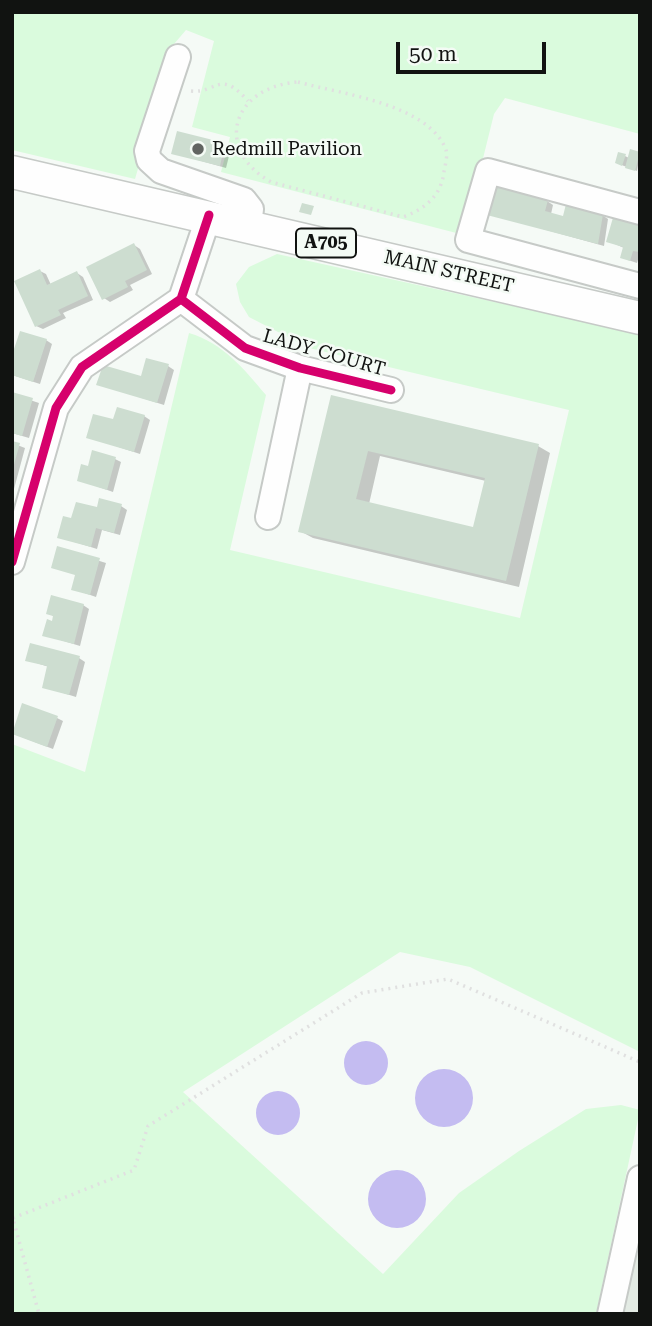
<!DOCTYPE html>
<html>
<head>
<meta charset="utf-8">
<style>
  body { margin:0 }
  #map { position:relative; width:652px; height:1326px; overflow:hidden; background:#f5faf6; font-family:"Roboto Serif",serif }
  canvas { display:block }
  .frame { position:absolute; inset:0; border:14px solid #111311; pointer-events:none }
  .scale { position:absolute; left:396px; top:42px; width:150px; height:32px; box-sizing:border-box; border:4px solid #111311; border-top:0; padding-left:9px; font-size:21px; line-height:24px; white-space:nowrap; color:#111311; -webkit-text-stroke:5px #f4fbf5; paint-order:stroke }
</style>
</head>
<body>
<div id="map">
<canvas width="652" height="1326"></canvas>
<div class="frame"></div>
<div class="scale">50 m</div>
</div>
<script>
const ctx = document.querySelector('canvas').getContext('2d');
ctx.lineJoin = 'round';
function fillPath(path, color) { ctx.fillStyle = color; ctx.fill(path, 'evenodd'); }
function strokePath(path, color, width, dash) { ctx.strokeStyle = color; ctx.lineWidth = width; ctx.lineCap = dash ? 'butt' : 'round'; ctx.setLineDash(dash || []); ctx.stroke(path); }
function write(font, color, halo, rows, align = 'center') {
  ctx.font = font + ' "Roboto Serif",serif'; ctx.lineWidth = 5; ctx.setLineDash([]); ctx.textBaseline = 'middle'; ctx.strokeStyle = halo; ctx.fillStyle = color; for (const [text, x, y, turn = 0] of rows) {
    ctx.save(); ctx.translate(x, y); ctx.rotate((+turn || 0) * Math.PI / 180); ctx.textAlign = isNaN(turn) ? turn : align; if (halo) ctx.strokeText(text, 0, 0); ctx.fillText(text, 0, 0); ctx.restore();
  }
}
const built = new Path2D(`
  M 640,1242 L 640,1314 L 623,1314 Z`);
const green = new Path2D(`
  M 12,12 L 640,12 L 640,134 L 505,98 L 494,114 L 464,235 L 221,172 L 230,137 L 192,127 L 214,41 L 186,30 L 174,44 L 135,179 L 12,150 Z
  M 277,254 L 640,334 L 640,1052 L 470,967 L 400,952 L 183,1092 L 383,1274 L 459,1193 L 519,1151 L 586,1109 L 621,1105 L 640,1110 L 596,1314 L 12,1314 L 12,744 L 85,772 L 189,333 C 223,343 244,369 266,395 L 230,550 L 520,618 L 569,410 L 309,348 L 249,317 L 240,302 L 236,284 L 249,267 Z`);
const water = new Path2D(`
  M344 1063a22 22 0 1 1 44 0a22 22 0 1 1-44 0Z
  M415 1098a29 29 0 1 1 58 0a29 29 0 1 1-58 0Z
  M256 1113a22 22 0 1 1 44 0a22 22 0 1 1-44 0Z
  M368 1199a29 29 0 1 1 58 0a29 29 0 1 1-58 0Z`);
const shadow = new Path2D(`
  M 178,133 L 231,148 L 226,168 L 173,153 Z
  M 631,151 L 640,154 L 637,171 L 619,164 L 625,156 L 629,158 Z
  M 547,201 L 553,205 L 551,214 L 564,218 L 602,215 L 608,219 L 604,246 L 485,213 Z
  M 640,223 L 640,253 L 637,263 L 628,260 L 624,248 L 608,241 Z
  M 134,245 L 140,249 L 152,274 L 130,285 L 133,290 L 110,302 L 104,298 Z
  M 40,271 L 46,274 L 51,285 L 77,273 L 83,277 L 93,300 L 63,313 L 66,318 L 43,329 L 36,326 Z
  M 46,340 L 52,344 L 40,384 L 12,375 Z
  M 168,366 L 174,370 L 164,405 L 98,384 L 142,378 Z
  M 12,394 L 39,403 L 29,438 L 12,433 Z
  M 332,397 L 538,446 L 550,453 L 519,587 L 313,538 L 300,531 ZM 380,456 L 486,481 L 474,529 L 369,504 Z
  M 144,416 L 150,420 L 140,454 L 88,437 L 115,422 Z
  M 12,443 L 25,448 L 14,489 L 12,489 Z
  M 115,459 L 121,462 L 113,492 L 79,480 L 89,468 Z
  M 121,506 L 127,510 L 120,535 L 102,530 L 97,549 L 59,537 L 72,520 L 98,509 Z
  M 58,548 L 106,563 L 96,597 L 73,589 L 84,576 L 53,568 Z
  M 83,605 L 89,609 L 80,646 L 44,635 L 55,617 L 48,613 Z
  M 79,658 L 85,662 L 76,697 L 44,687 L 49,667 L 27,660 Z
  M 57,718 L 63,721 L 53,749 L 19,736 Z`);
const building = new Path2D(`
  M 177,131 L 225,143 L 220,166 L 171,154 Z
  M 630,149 L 640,152 L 635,171 L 625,168 Z
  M 618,152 L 626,154 L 622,166 L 615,163 Z
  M 491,185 L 548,200 L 545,211 L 563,216 L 566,204 L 603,214 L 598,244 L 483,214 Z
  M 302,203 L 314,206 L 311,215 L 299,212 Z
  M 614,214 L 640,221 L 640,252 L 633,251 L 630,261 L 620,258 L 623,247 L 606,242 Z
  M 134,243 L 147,270 L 125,281 L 128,287 L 102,300 L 86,267 Z
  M 40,269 L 47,285 L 77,271 L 88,296 L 58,310 L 61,315 L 35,327 L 14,281 Z
  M 20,331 L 47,339 L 33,382 L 12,375 L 12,355 Z
  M 146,358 L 169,364 L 157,403 L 96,385 L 103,365 L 141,376 Z
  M 12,392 L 33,398 L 22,436 L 12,433 Z
  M 331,395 L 539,444 L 506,581 L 298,532 ZM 368,451 L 485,478 L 473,527 L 356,499 Z
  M 117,407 L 145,415 L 134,452 L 86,438 L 93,414 L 113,419 Z
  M 12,441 L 20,443 L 13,468 L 12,468 Z
  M 92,450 L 116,457 L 107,490 L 77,481 L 81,464 L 88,466 Z
  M 99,498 L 122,504 L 114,533 L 96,528 L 91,547 L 57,538 L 63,516 L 71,518 L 76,502 L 97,507 Z
  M 57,546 L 100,558 L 90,595 L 71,590 L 75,575 L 51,568 Z
  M 51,595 L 84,604 L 74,644 L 42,636 L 47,619 L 52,621 L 53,616 L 46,614 Z
  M 30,643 L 80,656 L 69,695 L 42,688 L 47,666 L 25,661 Z
  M 22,703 L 58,716 L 47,747 L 12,734 Z`);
const path = new Path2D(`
  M 298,82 C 341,94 429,104 446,150 C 448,156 445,165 444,172 C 441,196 425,209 403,217 L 271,182 C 213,149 232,87 298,82 Z
  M 191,91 C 217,94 219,68 248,101
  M 12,1215 L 39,1314
  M 13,1218 L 134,1170 L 148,1126 L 362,993 L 448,979 L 640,1062`);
const minor = new Path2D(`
  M 178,57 L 147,151 L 149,160 L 161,171 L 244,200 L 251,209 L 249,225
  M 640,212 L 488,171 L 468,240 L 640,286
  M 181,299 L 245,348 L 300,368 L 391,390
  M 268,517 L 300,368
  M 12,562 L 56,408 L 82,367 L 181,299 L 209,215
  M 610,1314 L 640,1178`);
const major = new Path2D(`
  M 12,172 L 640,318`);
const cycleway = new Path2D(`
  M 181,299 L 245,348 L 300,368 L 391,390
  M 12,562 L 56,408 L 82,367 L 181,299 L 209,215`);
const markers = [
  [198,149,7,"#616461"]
];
const shields = [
  [326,243,60]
];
const shieldNames = [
  ["A705",326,243]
];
const poiNames = [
  ["Redmill Pavilion",212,149]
];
const streetNames = [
  ["MAIN STREET",449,272,13],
  ["LADY COURT",324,353,16]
];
fillPath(built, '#e3ebe4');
fillPath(green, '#dafbdd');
fillPath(water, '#c4bcf1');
fillPath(shadow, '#0003');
fillPath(building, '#cdddd0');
strokePath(minor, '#c6cac7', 28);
strokePath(major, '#c6cac7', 35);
strokePath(path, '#e0e0e0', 3.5, [2, 5]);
strokePath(minor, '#fefefe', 24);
strokePath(major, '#fefefe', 32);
strokePath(cycleway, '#d6006c', 9);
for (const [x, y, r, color] of markers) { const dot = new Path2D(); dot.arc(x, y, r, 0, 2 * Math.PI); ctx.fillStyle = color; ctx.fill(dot); strokePath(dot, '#f4fbf5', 2.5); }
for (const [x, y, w] of shields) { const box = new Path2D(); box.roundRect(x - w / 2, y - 14.5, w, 29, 5); ctx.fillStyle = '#f4fbf5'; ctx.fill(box); strokePath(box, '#111311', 2); }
write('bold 18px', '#111311', null, shieldNames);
write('19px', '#111311', '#f4fbf5', poiNames, 'left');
write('19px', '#111311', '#f4fbf5', streetNames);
</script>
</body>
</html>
